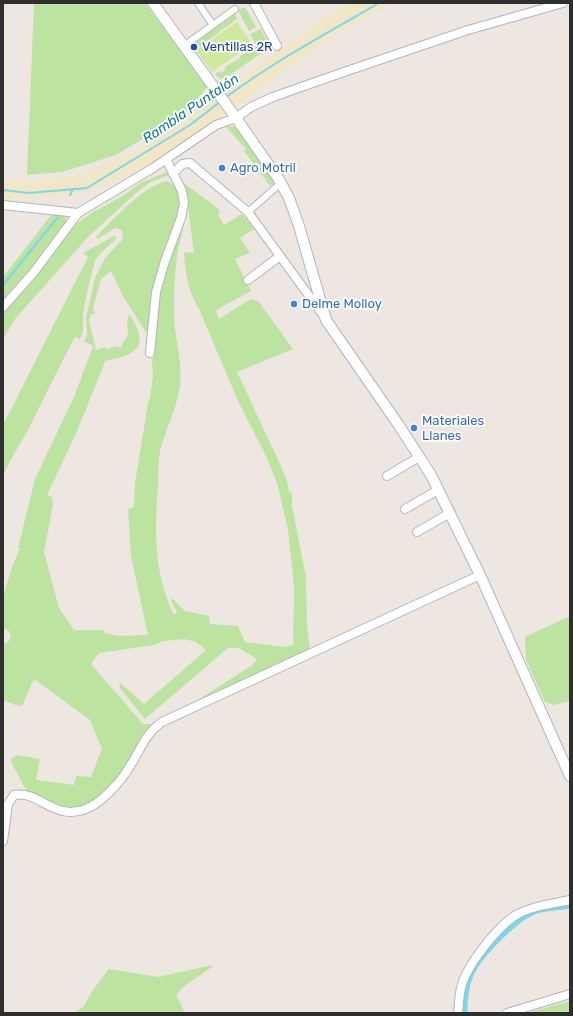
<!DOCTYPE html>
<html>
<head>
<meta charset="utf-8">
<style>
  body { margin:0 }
  #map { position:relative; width:573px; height:1016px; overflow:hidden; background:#eee7e1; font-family:Rubik,sans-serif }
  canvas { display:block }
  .frame { position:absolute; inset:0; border:4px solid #2e2e2e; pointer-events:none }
</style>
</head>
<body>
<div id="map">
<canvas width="573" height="1016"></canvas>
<div class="frame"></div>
</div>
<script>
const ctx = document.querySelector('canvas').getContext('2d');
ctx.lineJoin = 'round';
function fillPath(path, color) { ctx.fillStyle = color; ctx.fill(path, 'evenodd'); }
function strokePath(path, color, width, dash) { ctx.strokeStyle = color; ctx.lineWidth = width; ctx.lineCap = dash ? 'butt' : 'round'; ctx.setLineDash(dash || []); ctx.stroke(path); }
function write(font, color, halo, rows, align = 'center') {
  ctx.font = font + ' Rubik,sans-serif'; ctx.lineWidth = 3.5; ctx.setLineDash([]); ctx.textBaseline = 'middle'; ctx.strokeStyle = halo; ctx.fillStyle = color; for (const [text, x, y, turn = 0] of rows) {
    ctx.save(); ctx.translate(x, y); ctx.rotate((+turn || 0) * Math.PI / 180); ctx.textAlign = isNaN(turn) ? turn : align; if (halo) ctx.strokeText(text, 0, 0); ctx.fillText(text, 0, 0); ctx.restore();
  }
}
const green = new Path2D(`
  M 34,3 L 145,3 L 207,87 L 192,105 L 169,123 L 116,155 L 62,172 L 27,175 Z
  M 245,7 L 256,27 L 249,31 L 238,10 Z
  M 235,14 L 237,19 L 196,49 L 193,44 Z
  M 261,29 L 270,47 L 227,77 L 219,79 L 215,74 L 219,71 L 221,73 L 226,69 L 225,67 L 240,58 L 240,56 L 257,47 L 250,34 Z
  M 225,126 L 236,127 L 275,183 L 270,186 L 244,151 L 246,149 Z
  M 167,172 L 169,175 L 149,183 L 136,193 L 88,237 L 15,319 L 3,339 L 3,314 L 16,297 L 35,277 L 76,224 L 93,212 L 123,196 L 140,183 Z
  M 166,181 C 176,184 180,192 181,202 C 181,219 170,240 164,255 C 158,270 152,296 150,312 C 150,320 150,327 149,334 L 147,334 L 123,296 L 111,271 L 101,279 L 93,308 L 95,314 L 91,314 L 89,320 L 96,350 L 105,347 L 108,350 C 113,346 115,345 120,348 L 128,335 L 127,322 L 129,314 C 151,346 137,355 105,361 L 101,372 L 75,436 L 47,495 L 52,497 L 53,504 L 44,552 L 59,608 L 74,630 L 104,630 L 105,633 L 119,636 L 148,635 L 131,556 L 128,509 L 134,507 L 135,483 L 148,403 L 150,397 L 153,376 L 152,363 L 157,303 L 164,273 L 184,217 C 184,230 179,243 177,256 C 175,272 174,291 174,308 C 173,334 183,360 180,386 C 177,407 167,427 161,447 C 158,459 159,471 158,484 C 155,529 153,572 174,615 L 177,612 L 171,601 L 172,598 L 185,611 L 209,616 L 210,624 L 238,626 L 245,642 L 285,647 L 293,645 L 294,587 L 288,529 L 277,483 L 266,456 L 238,401 L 199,309 C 188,292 185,271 184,252 L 194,253 L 187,199 L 180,182 L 181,181 L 220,210 L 218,215 L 224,225 L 242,214 L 254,229 L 240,238 L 250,253 L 235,259 L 251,291 L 216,310 L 219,319 L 251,299 L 255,300 L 259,302 L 293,349 L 237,372 L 281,466 L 287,481 L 289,492 L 292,493 L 292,506 L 306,577 L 307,624 L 310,651 L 214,697 L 182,710 L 254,664 L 257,659 L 239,648 L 228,648 L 145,719 L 120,688 L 119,682 L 144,704 L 206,650 L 196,642 L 184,639 L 164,641 L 154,645 L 99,653 L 91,664 L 143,724 L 154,724 L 144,733 L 132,758 L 114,781 L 100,797 L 88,804 L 70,809 L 59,807 L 27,792 L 12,764 L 11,759 L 17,755 L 40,759 L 36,780 L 74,785 L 76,776 L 91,777 L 102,749 L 90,720 L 34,679 L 22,706 L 15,705 L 3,700 L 3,645 L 9,641 L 11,636 L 9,631 L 3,628 L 3,597 L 12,567 L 20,548 L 18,548 L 35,479 L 74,397 L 93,346 L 84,341 L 87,335 L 86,318 L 95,278 L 105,258 L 122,240 L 123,232 L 120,229 L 115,228 L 98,239 L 96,237 C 113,219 143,187 166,181 Z
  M 52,214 L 65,216 L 67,220 C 51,251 25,277 3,304 L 3,277 Z
  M 114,236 L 117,238 L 98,256 L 95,261 L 86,297 L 83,314 L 83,332 L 80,339 L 75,337 C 60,365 46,393 32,422 C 23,440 11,457 3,476 L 3,425 L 88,257 L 83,253 Z
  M 570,616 L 570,701 L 554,705 L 545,702 L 526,660 L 525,637 Z
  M 212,965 L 212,967 L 183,987 L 176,995 L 185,1013 L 75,1013 L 84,1006 L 92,991 L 109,969 L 158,977 Z
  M 570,1001 L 570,1013 L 527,1013 Z`);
const sand = new Path2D(`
  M 349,3 L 398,3 L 375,11 L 318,47 L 219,119 L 165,156 L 144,169 L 109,184 L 69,196 L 3,200 L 3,180 C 14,180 25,181 37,181 C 83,178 126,157 164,134 L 330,14 Z`);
const pitch = new Path2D(`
  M 237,22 L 252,44 L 212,72 L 196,50 Z`);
const stream = new Path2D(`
  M 225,98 C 273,62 327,33 379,3
  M 3,190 L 28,193 L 87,188 L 190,125 L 220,102
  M 70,195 L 73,189
  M 3,285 L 58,217`);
const canal = new Path2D(`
  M 464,1011 C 464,999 465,987 470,975 C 478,956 514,919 534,911 C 545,907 559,907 570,905`);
const pedestrian = new Path2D(`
  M 198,3 L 213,25
  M 188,43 L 235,9
  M 248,212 L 281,183`);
const minor = new Path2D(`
  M 254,3 L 277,46
  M 173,174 L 182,164 L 190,163 L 248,212 L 323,315
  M 3,205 L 78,213
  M 248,280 L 280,256
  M 3,307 L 34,272 L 78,213 L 153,168 L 216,125 L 236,118 L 251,107 L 273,97 L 341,73 L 468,30 L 563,3
  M 150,353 L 156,292 L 165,261 L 181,218 L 184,203 L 182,191 L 166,159
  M 387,476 L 419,457
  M 405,509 L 438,490
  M 417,532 L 450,513
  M 3,841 L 8,804 L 14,795 C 32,791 46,808 63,811 C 67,812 74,812 78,811 C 97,809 121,782 130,766 C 141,749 145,734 162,722 L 480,575
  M 458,1013 C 459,1005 459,996 461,988 C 466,966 497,927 516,915 C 532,906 552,904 570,900
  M 507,1013 L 570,994`);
const tertiary = new Path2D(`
  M 153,3 L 236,118 L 278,178 L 289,198 L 299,226 L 326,320 L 398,424 L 431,475 L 480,575 L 570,776`);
const markers = [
  [194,47,4,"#1a4fb4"],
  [222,168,4,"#3f7fe0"],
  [294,304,4,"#3f7fe0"],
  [414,428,4,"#3f7fe0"]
];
const transitNames = [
  ["Ventillas 2R",202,47]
];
const shopNames = [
  ["Agro Motril",230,168],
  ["Delme Molloy",302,304],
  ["Materiales",422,421],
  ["Llanes",422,436]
];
const waterNames = [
  ["Rambla Puntalón",191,109,-34]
];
fillPath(green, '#bde3a0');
fillPath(sand, '#f1e7c6');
fillPath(pitch, '#d0e99c');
strokePath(stream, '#78d8ec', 2);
strokePath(canal, '#78d8ec', 7);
strokePath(pedestrian, '#b1b5bd', 8);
strokePath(minor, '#b1b5bd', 10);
strokePath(tertiary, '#b1b5bd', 12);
strokePath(pedestrian, '#fff', 6);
strokePath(minor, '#fff', 8);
strokePath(tertiary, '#fff', 10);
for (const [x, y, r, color] of markers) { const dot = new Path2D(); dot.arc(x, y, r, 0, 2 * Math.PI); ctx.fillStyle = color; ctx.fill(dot); strokePath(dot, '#fff', 1.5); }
write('13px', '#164399', '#fff', transitNames, 'left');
write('13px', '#366cbe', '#fff', shopNames, 'left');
write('italic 14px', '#127b9e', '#fff', waterNames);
</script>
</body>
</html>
